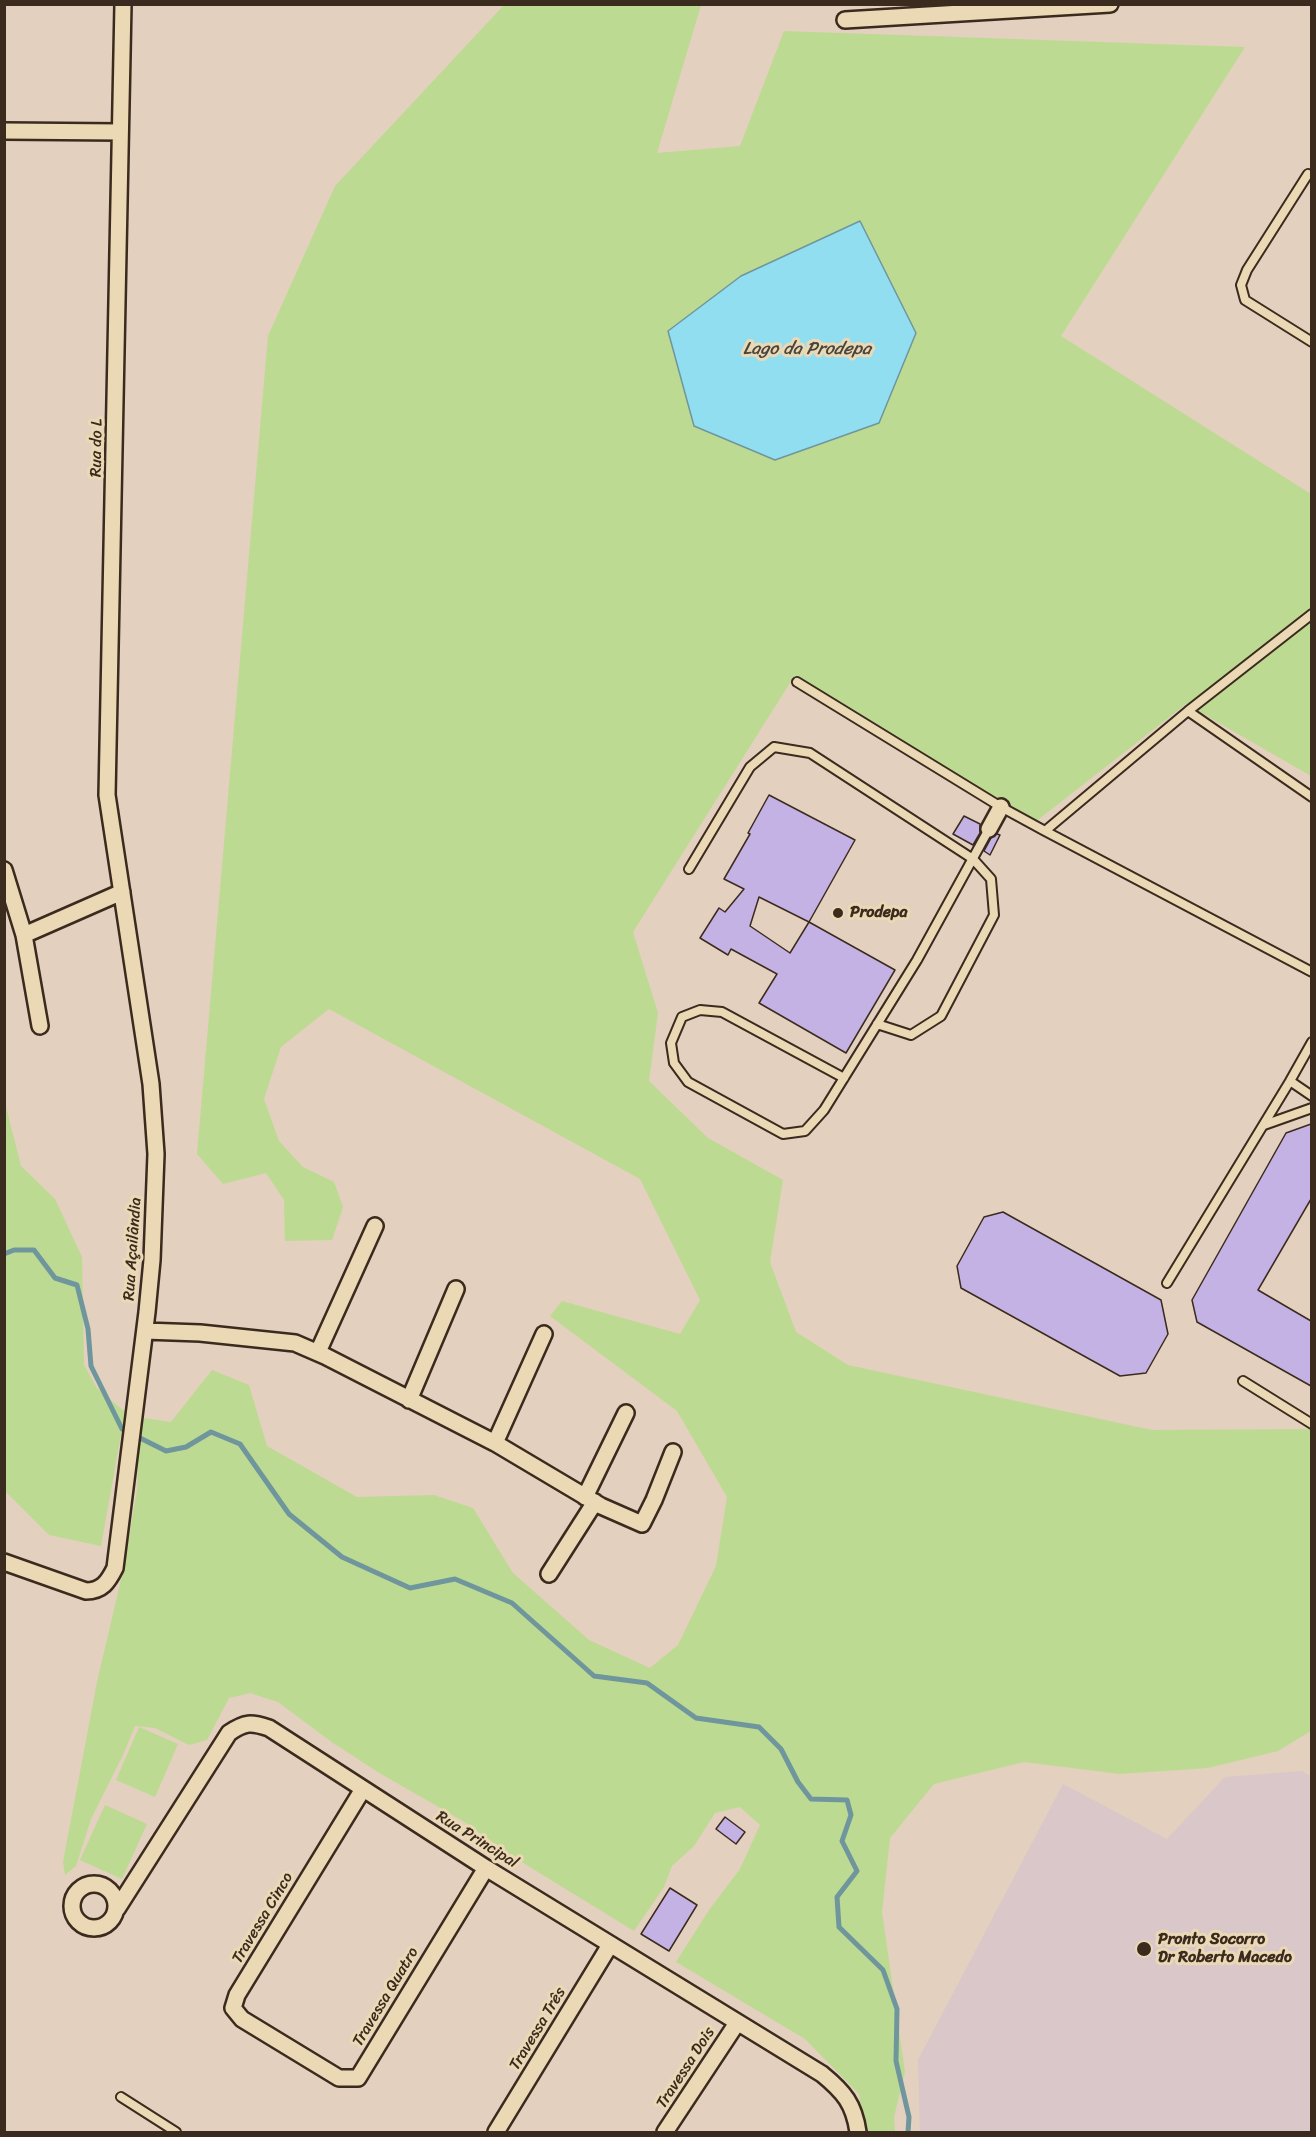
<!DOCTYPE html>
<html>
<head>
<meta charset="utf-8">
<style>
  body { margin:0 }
  #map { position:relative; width:1316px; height:2137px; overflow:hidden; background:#e3d0be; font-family:Sriracha,sans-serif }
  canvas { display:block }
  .frame { position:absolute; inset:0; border:6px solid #3b2a1e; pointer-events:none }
</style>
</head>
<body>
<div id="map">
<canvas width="1316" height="2137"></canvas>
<div class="frame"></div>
</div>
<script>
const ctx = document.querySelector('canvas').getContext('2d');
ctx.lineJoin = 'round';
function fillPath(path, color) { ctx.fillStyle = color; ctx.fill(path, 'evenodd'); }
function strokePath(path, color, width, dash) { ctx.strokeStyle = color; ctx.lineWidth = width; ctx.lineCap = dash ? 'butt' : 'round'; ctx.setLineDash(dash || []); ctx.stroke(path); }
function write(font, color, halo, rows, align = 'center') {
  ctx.font = font + ' Sriracha,sans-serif'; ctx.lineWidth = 6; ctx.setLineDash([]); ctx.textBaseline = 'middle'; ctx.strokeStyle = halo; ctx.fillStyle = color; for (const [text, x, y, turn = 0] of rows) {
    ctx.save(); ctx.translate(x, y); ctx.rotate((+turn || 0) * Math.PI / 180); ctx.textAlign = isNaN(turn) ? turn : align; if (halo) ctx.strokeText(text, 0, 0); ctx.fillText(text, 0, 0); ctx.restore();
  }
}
const built = new Path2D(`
  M 1302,1771 L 1312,1777 L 1311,2132 L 920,2132 L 918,2060 L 1063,1784 L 1167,1839 L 1225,1777 Z`);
const green = new Path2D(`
  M 504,5 L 701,5 L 657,153 L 740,146 L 784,31 L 1245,47 L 1061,336 L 1311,494 L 1311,776 L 1186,704 L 1034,823 L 795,675 L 633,932 L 658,1013 L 649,1081 L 708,1138 L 783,1180 L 770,1262 L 796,1332 L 848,1365 L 1152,1430 L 1311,1429 L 1311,1731 L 1278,1751 L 1208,1768 L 1120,1774 L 1024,1762 L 934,1784 L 890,1838 L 882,1912 L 905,2072 L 894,2117 L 895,2132 L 865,2132 L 859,2094 L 805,2039 L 676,1962 L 709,1910 L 740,1869 L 760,1825 L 740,1807 L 715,1813 L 694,1846 L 672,1866 L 664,1887 L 634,1931 L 507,1853 L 463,1821 L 381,1774 L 333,1743 L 278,1702 L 250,1693 L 229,1698 L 207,1740 L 189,1745 L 155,1728 L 135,1726 L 123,1755 L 91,1819 L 76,1866 L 65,1875 L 63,1862 L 97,1682 L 123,1571 L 137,1490 L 139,1438 L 144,1418 L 171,1422 L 212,1370 L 249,1385 L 267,1446 L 357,1497 L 434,1495 L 473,1508 L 513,1573 L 589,1640 L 650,1668 L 678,1645 L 716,1566 L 727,1497 L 677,1411 L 550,1316 L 562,1301 L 680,1334 L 700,1300 L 640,1179 L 329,1009 L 281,1047 L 264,1099 L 279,1141 L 303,1167 L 334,1182 L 343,1207 L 332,1240 L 285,1241 L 284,1200 L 266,1173 L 223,1184 L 197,1154 L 268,336 L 335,186 Z
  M 5,1103 L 21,1166 L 55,1199 L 82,1257 L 84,1365 L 97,1388 L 125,1412 L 101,1546 L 49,1535 L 5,1491 Z
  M 139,1727 L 178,1744 L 155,1797 L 116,1780 Z
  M 105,1805 L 147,1824 L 122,1879 L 80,1860 Z`);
const water = new Path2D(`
  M 860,221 L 916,333 L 879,423 L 775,460 L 694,426 L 668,331 L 741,276 Z`);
const stream = new Path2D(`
  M 4,1254 L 14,1250 L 34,1250 L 55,1278 L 77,1285 L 88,1329 L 91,1366 L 122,1429 L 166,1451 L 186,1447 L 211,1432 L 240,1444 L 289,1514 L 342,1557 L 410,1588 L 455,1579 L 512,1603 L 594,1676 L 647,1683 L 696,1718 L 759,1727 L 781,1749 L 798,1782 L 811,1799 L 847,1800 L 851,1815 L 842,1841 L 857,1871 L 837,1897 L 839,1927 L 883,1970 L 897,2009 L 896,2061 L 909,2117 L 908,2132`);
const building = new Path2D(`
  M 769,795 L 855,840 L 809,922 L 895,970 L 846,1053 L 759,1003 L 777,974 L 731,949 L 728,955 L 700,938 L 719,908 L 725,912 L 744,889 L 724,879 L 750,834 L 748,833 ZM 759,897 L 809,922 L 790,953 L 750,926 Z
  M 964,816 L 980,824 L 980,833 L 973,845 L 953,834 Z
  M 997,834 L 1000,835 L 990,855 L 984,851 L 991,838 Z
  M 1311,1124 L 1311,1199 L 1258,1290 L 1311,1321 L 1311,1386 L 1197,1322 L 1192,1300 L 1286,1133 Z
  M 1003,1212 L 1161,1300 L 1168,1334 L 1146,1373 L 1120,1376 L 961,1288 L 957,1266 L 984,1217 Z
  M 725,1817 L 745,1832 L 736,1844 L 716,1829 Z
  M 670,1888 L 697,1905 L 669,1951 L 641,1934 Z`);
const lane = new Path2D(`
  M 1308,174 L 1247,270 L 1241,285 L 1245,300 L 1312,342
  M 797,682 L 1001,807 L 1045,831 L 1188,711 L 1312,797
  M 1188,711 L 1312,614
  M 1045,831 L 1312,972
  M 689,869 L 750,767 L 774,747 L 810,753 L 973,859 L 991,879 L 994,915 L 941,1016 L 911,1035 L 877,1024
  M 844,1078 L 722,1012 L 700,1010 L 682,1017 L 671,1043 L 674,1063 L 688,1082 L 783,1134 L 805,1131 L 824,1110 L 917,960 L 989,829
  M 1290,1081 L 1312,1096
  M 1264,1125 L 1312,1108
  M 1167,1283 L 1290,1081 L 1312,1042
  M 1243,1381 L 1312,1424
  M 121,2097 L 176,2132`);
const street = new Path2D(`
  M 845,20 L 1110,4
  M 4,131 L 120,132
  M 989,829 L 1001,807
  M 4,870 L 24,935 L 40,1026
  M 24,935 L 122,892
  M 145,1331 L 200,1333 L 295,1343 L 325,1356 L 495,1443 L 601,1506 L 642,1524 L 654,1500 L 673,1452
  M 318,1352 L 375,1226
  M 409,1400 L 456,1289
  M 495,1443 L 544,1334
  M 585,1497 L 626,1413
  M 4,1562 L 86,1591 C 102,1591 108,1582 115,1568 L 147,1312 L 152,1260 L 156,1154 L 151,1084 L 107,795 L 123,4
  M 549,1574 L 595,1502
  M 363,1789 L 237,1995 L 233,2008 L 242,2019 L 339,2078 L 358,2078 L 486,1868
  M72 1906a22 22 0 1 1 44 0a22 22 0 1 1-44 0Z
  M 117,1909 L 229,1733 C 245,1722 251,1722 269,1728 L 486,1868 L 822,2074 C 844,2092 854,2104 858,2132
  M 496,2132 L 610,1945
  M 665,2132 L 737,2023`);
const markers = [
  [838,913,6,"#3b2a1e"],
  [1144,1949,8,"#3b2a1e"]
];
const streetNames = [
  ["Rua do L",97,448,-89],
  ["Rua Açailândia",133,1249,-86],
  ["Rua Principal",477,1840,32],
  ["Travessa Cinco",263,1918,-59],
  ["Travessa Quatro",386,1997,-59],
  ["Travessa Três",538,2029,-59],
  ["Travessa Dois",686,2068,-57]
];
const poiNames = [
  ["Prodepa",850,913],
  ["Pronto Socorro",1158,1940],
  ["Dr Roberto Macedo",1158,1958]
];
const waterNames = [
  ["Lago da Prodepa",807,349]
];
fillPath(built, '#d9c7c9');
fillPath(green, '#bdda92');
fillPath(water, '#91def1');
strokePath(water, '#6f969d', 1.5);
strokePath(stream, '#6f969d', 5);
fillPath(building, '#c3b2e3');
strokePath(building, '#3b2a1e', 1.5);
strokePath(lane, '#3b2a1e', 12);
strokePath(street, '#3b2a1e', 20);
strokePath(lane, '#ebd8b5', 8);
strokePath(street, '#ebd8b5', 15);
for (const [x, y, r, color] of markers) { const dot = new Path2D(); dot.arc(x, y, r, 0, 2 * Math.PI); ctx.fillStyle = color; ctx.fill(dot); strokePath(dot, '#ebd8b5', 2); }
write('16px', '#3b2a1e', '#ebd8b5', streetNames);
write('bold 16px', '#3b2a1e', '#ebd8b5', poiNames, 'left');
write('italic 18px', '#48453e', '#ebd8b5', waterNames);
</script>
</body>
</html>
